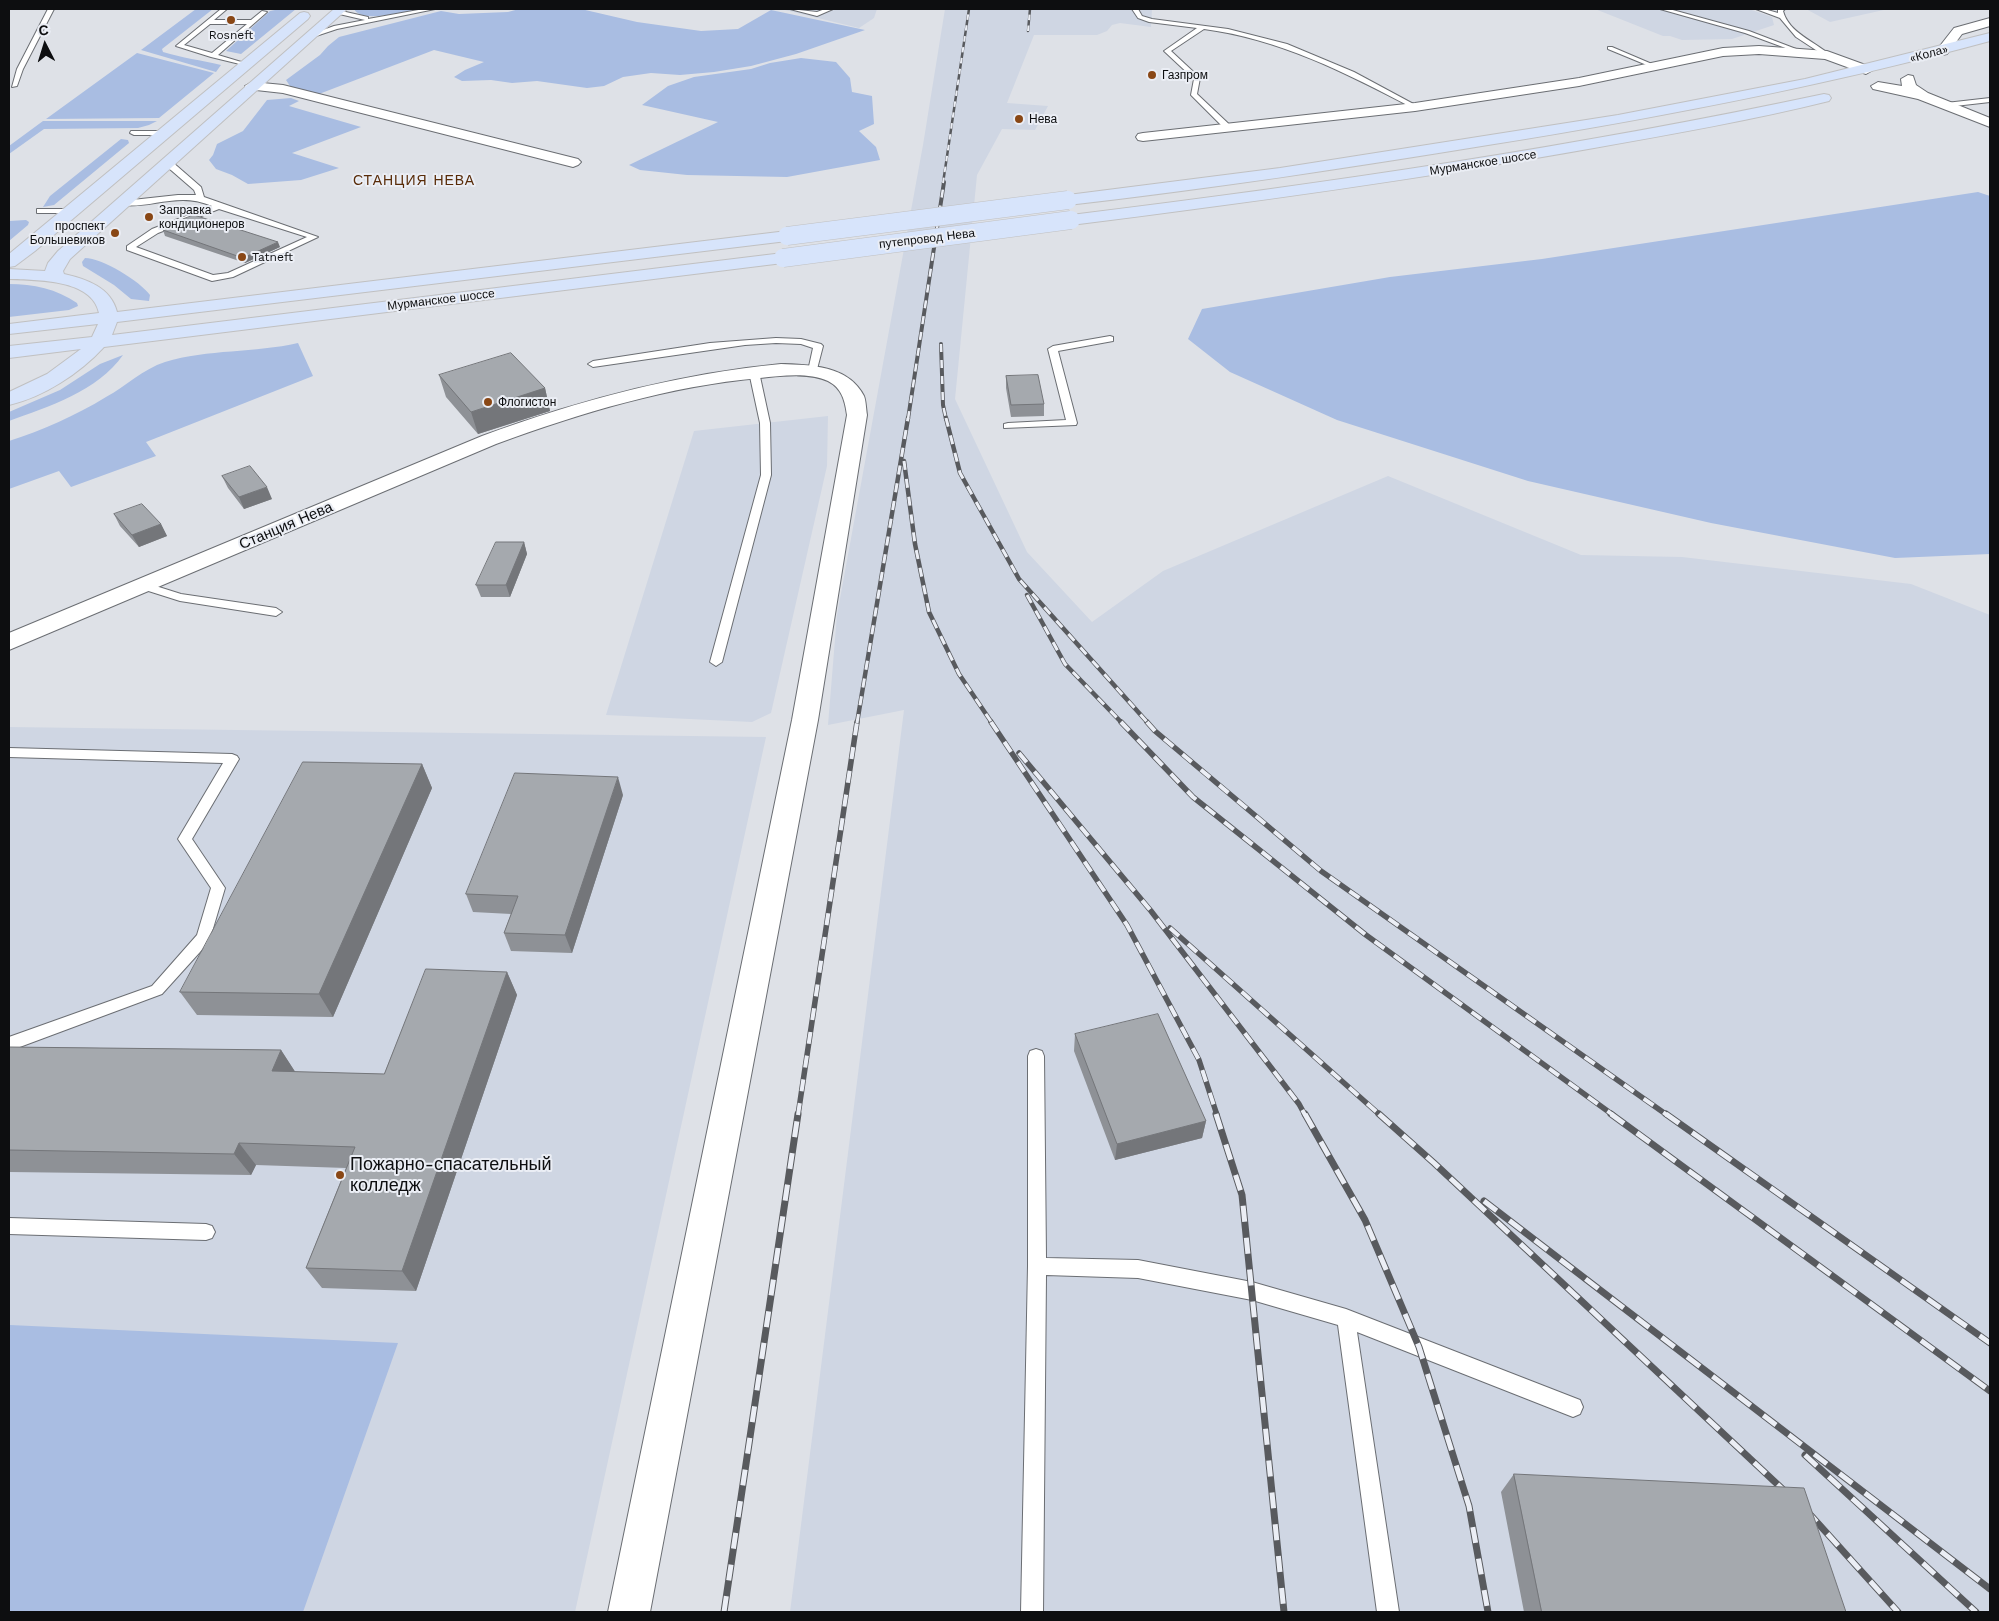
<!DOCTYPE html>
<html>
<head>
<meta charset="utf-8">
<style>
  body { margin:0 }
  #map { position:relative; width:1999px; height:1621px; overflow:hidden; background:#dee1e7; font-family:"Work Sans",sans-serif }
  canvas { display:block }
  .frame { position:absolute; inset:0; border:10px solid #0d0e10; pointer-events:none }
  .north { position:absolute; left:20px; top:20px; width:50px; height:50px; -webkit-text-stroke:4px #ebeef5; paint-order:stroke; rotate:355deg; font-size:14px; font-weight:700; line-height:20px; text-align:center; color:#0d0e10 }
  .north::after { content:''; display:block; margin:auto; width:18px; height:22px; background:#0d0e10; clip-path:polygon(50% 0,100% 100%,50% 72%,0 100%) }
</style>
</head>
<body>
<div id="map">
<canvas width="1999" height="1621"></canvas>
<div class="frame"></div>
<div class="north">С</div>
</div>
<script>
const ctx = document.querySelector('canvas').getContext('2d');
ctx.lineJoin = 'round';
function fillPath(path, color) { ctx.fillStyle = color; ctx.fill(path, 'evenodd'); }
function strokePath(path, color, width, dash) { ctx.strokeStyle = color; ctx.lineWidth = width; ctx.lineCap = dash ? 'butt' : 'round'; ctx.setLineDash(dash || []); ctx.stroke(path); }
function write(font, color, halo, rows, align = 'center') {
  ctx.font = font + ' "Work Sans",sans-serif'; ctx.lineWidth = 4; ctx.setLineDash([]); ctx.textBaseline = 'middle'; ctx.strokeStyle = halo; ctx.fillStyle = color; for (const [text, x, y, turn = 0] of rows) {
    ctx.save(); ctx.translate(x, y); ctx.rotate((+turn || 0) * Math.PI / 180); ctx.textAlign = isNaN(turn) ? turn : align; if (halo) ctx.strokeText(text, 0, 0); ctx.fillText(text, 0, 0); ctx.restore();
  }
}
const built = new Path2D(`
  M 781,9 L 877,9 L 874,18 L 859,28 Z
  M 945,9 L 1152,9 L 1151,27 L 1120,23 L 1112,25 L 1107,31 L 1097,35 L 1034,35 L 1007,103 L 1048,106 L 1035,130 L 1002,129 L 977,175 L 955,399 L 1027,552 L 1092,622 L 1163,571 L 1388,476 L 1581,555 L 1682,557 L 1911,584 L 1990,615 L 1990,1612 L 790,1612 L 904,710 L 828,725 L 837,615 L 923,145 Z
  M 1595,9 L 1749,9 L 1772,17 L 1774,25 L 1732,39 L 1682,40 L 1670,36 L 1663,36 Z
  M 1806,9 L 1888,9 L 1830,22 Z
  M 828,416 L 827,466 L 771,713 L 752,722 L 606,715 L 694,431 Z
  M 9,727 L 766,737 L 575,1612 L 9,1612 Z`);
const green = new Path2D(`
  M 196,9 L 213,9 L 162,49 L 163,52 C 182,58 201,60 221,65 L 216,72 L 141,50 Z
  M 280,9 L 296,9 L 241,54 L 226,51 L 270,11 Z
  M 354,9 L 420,9 C 406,11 361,24 354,9 Z
  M 519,9 L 581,9 L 637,22 L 701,31 L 738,29 L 771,10 L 865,30 L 796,54 L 751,66 L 714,72 L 680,75 L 651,73 L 623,77 L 604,86 L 587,88 L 537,81 L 512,83 L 491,80 L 462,81 L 454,77 L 465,70 L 484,62 L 434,50 L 319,94 L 292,89 L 286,80 L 320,55 L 328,46 L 339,37 L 441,11 L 459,14 L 508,12 Z
  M 137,53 L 214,73 L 159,118 L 46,119 Z
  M 801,58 L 836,62 L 850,78 L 852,92 L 872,96 L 874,124 L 859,131 L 876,147 L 880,160 L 787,177 L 687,175 L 640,170 L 629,165 L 718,122 L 642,105 L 668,86 L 694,77 L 751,69 L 770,63 Z
  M 291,98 L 299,101 L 289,106 L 361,127 L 292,153 L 339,168 L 301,180 L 248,184 L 232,175 L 216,169 L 209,160 L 213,155 L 217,144 L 243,131 L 267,100 Z
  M 43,121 L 157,121 L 149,125 L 138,128 L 44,129 L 9,154 L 9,146 Z
  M 121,139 L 128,140 L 129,143 L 54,205 L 43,207 L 50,196 Z
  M 1978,192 L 1990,196 L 1990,554 L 1895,558 L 1711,523 L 1528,481 L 1337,420 L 1230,372 L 1188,339 L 1202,309 L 1390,277 L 1542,259 Z
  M 26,220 L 29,222 L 28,225 L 9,241 L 9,221 Z
  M 85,258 C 102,258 140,281 150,295 L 149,301 L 131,299 L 114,285 L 83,266 L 82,262 Z
  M 9,284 C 33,284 57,289 77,303 L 78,306 L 69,310 L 9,317 Z
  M 298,343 L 313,376 L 146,442 L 156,456 L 71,487 L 59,471 L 9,489 L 9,441 C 43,430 75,416 106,397 C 126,386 143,369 165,362 C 208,349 255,353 298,343 Z
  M 123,355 C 98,391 48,407 9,421 L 9,412 L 60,390 L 100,364 Z
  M 10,1325 L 398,1343 L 303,1612 L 9,1612 Z`);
const service = new Path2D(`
  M 48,9 L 54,9 L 23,69 L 17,86 L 12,87 L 17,69 Z
  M 221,9 L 227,9 L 214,20 L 251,20 L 262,11 L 267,12 L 218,55 L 248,64 L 248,66 L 211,57 L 176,46 ZM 210,24 L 247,24 L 212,53 L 184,45 Z
  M 424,9 L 435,9 L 337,29 L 310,38 L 307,36 L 334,26 L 365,20 L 335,13 L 337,10 L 368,17 L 368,19 Z
  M 790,9 L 817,12 L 825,9 L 833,9 L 817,16 Z
  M 1132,9 L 1138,9 L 1142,16 L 1152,19 L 1228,29 L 1287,44 L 1354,72 L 1419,107 L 1413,108 C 1346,73 1280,39 1204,29 L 1171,51 L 1200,78 L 1197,94 L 1233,128 L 1226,130 L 1191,95 L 1194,79 L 1164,51 L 1197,28 L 1149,22 L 1138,18 Z
  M 1660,9 L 1669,9 L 1749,31 L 1804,52 L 1799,53 L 1745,33 Z
  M 1756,9 L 1764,9 L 1778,13 L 1778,9 L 1785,9 L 1783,11 C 1789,33 1814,41 1830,55 L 1825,56 L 1796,37 L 1780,18 Z
  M 1608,47 L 1612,47 L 1659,67 L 1654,68 L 1608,49 Z
  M 1990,98 L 1990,102 L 1946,107 L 1942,105 L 1946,103 Z
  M 131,131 L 165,131 L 169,133 L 165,135 L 134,135 L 130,133 Z
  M 164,160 L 170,160 L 201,187 L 204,197 L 318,237 L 233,277 L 212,281 L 127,250 L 127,246 L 152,229 L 212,206 C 178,191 152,209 120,205 L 120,201 L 123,201 L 178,195 L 196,195 L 194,190 L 164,164 ZM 219,209 L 307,237 L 228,273 L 213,275 L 136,247 L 158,233 Z
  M 37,209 L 72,209 L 76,211 L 72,213 L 37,213 Z
  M 1110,336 L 1113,337 L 1113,341 L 1058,351 L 1077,423 L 1076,425 L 1004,428 L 1004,424 L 1008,423 L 1066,420 L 1048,349 L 1053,346 Z
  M 776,338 L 801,339 L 821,344 L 823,346 L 816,373 L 810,373 L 808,371 L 813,348 L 801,344 L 776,343 L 745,345 L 593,367 L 588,364 L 593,361 L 710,343 Z
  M 754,369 L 759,372 L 770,423 L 771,475 L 722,662 L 716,666 L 710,662 L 761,475 L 760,423 L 749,372 Z
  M 143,582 L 181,594 L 276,608 L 282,612 L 276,616 L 180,601 L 139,588 L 137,586 Z
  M 9,748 L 232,754 L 237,756 L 239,759 L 192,839 L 225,888 L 209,942 L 162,994 L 9,1051 L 9,1037 L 152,986 L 197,935 L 211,888 L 178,839 L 223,763 L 9,757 Z
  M 1036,1049 L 1042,1051 L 1044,1056 L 1046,1258 L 1138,1260 L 1252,1282 L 1346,1309 L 1580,1400 L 1583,1407 L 1580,1414 L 1573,1417 L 1357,1332 L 1399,1612 L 1377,1612 L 1338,1325 L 1252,1300 L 1138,1278 L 1046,1275 L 1043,1612 L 1021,1612 L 1028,1266 L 1028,1056 L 1030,1051 Z
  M 9,1218 L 206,1224 L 212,1226 L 215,1232 L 212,1238 L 206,1240 L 9,1234 Z`);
const minor = new Path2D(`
  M 1759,46 L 1827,51 L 1871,67 L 1873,70 L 1866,74 L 1825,59 L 1759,54 L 1723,56 L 1579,86 L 1415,111 L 1143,141 L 1138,140 L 1136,137 L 1138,134 L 1143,133 L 1415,103 L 1579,78 L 1723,48 Z
  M 1908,75 L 1913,76 L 1916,85 L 1928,93 L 1990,118 L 1990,127 L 1918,99 L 1873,89 L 1871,86 L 1878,82 L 1902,86 L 1901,79 Z
  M 252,82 L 283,85 L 578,159 L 581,162 L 578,165 L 573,167 L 283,93 L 247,89 L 245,86 Z
  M 781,364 C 810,365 848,365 864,396 C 866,401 866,409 867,415 L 818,720 L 650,1612 L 608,1612 L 792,720 L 847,415 C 845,401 842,388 828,381 C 808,372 781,376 760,378 C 669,386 581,413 496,444 L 9,650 L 9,633 L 482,436 C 580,400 677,374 781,364 Z`);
const tertiary = new Path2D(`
  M 1990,18 L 1990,26 L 1962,34 L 1947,54 L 1942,55 L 1936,51 L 1954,28 Z`);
const primary = new Path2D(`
  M 334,9 L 347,9 L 70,259 L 63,271 L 64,274 C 86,279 111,287 117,312 L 787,231 L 793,232 L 795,236 L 793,240 L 787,241 L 117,322 L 112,335 L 783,253 L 789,254 L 791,258 L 789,262 L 783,263 L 104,347 C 80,373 44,397 9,405 L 9,392 L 47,374 L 81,349 L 9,358 L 9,346 L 92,337 L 98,324 L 9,334 L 9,324 L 99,313 C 92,279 37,280 9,279 L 9,269 L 45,271 L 48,263 L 58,251 Z
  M 304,12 L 308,13 L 310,16 L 308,19 L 35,251 L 15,266 L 9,267 L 9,254 L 300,13 Z
  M 1990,33 L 1990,41 C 1825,86 1657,118 1488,145 C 1348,168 1209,189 1068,205 L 1062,203 L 1060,200 L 1062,197 L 1068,195 L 1280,168 L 1618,115 L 1805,79 Z
  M 1824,94 L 1829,95 L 1831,98 L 1829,101 C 1752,120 1673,134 1594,148 C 1421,179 1246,203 1071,225 L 1065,223 L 1063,220 L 1065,217 L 1071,215 C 1324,184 1575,147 1824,94 Z`);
const railFar4 = new Path2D(`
  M 1028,31 L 1030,9
  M 943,183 L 969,9`);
const railFar3 = new Path2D(`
  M 941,344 L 943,405 L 946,419
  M 908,419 L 944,182`);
const railFar2 = new Path2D(`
  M 946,418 L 960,473 L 1019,579 L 1148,723
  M 904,461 L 915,544 L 929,612 L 959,674 L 992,723
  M 1027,595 L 1065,664 L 1122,723
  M 857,723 L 908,418`);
const railFar1 = new Path2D(`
  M 991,722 L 1127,925 L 1199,1060 L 1217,1115
  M 1121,722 L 1193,797 L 1366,935 L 1613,1115
  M 1147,722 L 1155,731 L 1321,871 L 1667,1115
  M 1019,753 L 1151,911 L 1299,1104 L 1305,1115
  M 1170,928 L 1380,1115
  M 798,1115 L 857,722`);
const rail = new Path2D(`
  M 1216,1114 L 1242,1195 L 1284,1612
  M 1305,1114 L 1365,1220 L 1419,1347 L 1469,1506 L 1488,1612
  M 1379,1114 L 1434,1163 L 1791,1497
  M 1611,1114 L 1990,1391
  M 1666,1114 L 1990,1343
  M 1484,1201 L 1990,1589
  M 1805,1455 L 1976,1612
  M 1806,1510 L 1898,1612
  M 724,1612 L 798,1114`);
const primaryBridge = new Path2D(`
  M 787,236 L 1068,200
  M 783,258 L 1071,220`);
const wall = new Path2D(`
  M 163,230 L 280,247 L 245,263 L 165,236 Z
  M 439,375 L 545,388 L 550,411 L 478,434 L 446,397 Z
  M 1006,376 L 1044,404 L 1044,416 L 1011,417 L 1006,388 Z
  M 222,476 L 272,499 L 244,509 L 228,488 Z
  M 114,514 L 161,524 L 167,536 L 139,547 L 120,526 Z
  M 524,542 L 527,554 L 510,597 L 481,597 L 476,585 Z
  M 422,764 L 432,788 L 333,1017 L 197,1015 L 180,992 Z
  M 623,795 L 572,953 L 511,951 L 504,933 L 511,914 L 473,912 L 466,894 Z
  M 507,972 L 517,995 L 416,1291 L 322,1288 L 306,1268 L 346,1168 L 256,1165 L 251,1175 L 9,1172 L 9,1047 L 281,1050 L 295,1072 L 384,1074 Z
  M 1075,1034 L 1206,1121 L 1202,1138 L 1115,1160 L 1074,1051 Z
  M 1514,1474 L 1846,1612 L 1524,1612 L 1501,1492 Z`);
const shadedWall = new Path2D(`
  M 278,242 L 280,247 L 245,263 L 243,258 Z
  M 545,388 L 550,411 L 478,434 L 471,412 Z
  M 267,487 L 272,499 L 244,509 L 239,497 Z
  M 161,524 L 167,536 L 139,547 L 132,535 Z
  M 524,542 L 527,554 L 510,597 L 506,585 Z
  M 422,764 L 432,788 L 333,1017 L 319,994 Z
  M 618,777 L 623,795 L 572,953 L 565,935 Z
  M 507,972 L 517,995 L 416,1291 L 402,1271 Z
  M 281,1050 L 296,1073 L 272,1071 Z
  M 1206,1121 L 1202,1138 L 1115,1160 L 1117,1144 Z
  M 239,1143 L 256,1165 L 251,1175 L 234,1154 Z`);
const building = new Path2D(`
  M 194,215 L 278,242 L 243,258 L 163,230 L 165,226 Z
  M 511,353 L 545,388 L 471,412 L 439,375 Z
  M 1038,375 L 1044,404 L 1011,405 L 1006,376 Z
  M 250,466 L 267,487 L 239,497 L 222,476 Z
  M 142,504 L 161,524 L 132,535 L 114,514 Z
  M 496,542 L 524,542 L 506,585 L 476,585 Z
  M 303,762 L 422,764 L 319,994 L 180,992 Z
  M 515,773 L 618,777 L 565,935 L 504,933 L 518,896 L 466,894 Z
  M 426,969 L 507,972 L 402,1271 L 306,1268 L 355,1147 L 239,1143 L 234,1154 L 9,1150 L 9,1047 L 281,1050 L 272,1071 L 384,1074 Z
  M 1158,1014 L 1206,1121 L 1117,1144 L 1075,1034 Z
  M 1514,1474 L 1804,1488 L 1846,1612 L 1542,1612 Z`);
const markers = [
  [231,20,5,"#894715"],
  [1152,75,5,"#894715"],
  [1019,119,5,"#894715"],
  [149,217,5,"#894715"],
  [115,233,5,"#894715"],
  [242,257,5,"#894715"],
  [488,402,5,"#894715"],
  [340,1175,5,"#894715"]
];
const farPoinames = [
  ["Rosneft",231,35,"center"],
  ["Газпром",1162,75],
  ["Нева",1029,119],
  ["Заправка",159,210],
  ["кондиционеров",159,224],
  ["проспект",105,226,"right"],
  ["Большевиков",105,240,"right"],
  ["Tatneft",252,257],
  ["Флогистон",498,402]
];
const farStreetnames = [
  ["«Кола»",1929,54,-15],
  ["Мурманское шоссе",1483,163,-9],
  ["путепровод Нева",927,239,-7],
  ["Мурманское шоссе",441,300,-7]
];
const farNeighbourhoodnames = [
  ["СТАНЦИЯ НЕВА",414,181]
];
const streetNames = [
  ["Станция Нева",286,526,-23]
];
const nearPoinames = [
  ["Пожарно-спасательный",350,1165],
  ["колледж",350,1186]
];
fillPath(built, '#cfd6e3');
fillPath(green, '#a9bde2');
strokePath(service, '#6b6e73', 2);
strokePath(minor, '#6b6e73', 2);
strokePath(tertiary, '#6b6e73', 2);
strokePath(primary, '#c0c0c1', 2);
fillPath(service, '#fff');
fillPath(minor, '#fff');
fillPath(tertiary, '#fff');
fillPath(primary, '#d7e4fb');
strokePath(railFar4, '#585a5e', 2.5);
strokePath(railFar3, '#585a5e', 4);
strokePath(railFar2, '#585a5e', 4.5);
strokePath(railFar1, '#585a5e', 5.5);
strokePath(rail, '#585a5e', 7);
strokePath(railFar4, '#ebeef5', 2, [5.5]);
strokePath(railFar3, '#ebeef5', 2.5, [8]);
strokePath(railFar2, '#ebeef5', 3, [9]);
strokePath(railFar1, '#ebeef5', 4, [12]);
strokePath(rail, '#ebeef5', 5, [16]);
strokePath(primaryBridge, '#c0c0c1', 19, []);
strokePath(primaryBridge, '#d7e4fb', 18);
fillPath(wall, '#8e9196');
fillPath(shadedWall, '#74767a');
fillPath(building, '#a5a9ae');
strokePath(building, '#74767a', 1);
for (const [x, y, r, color] of markers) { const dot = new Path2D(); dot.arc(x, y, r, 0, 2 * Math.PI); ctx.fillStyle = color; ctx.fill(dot); strokePath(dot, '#ebeef5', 2); }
write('12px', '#0d0e10', '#ebeef5', farPoinames, 'left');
write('12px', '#0d0e10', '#ebeef5', farStreetnames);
ctx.letterSpacing = '1px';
write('14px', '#582b08', '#ebeef5', farNeighbourhoodnames);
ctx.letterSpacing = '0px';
write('15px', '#0d0e10', '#ebeef5', streetNames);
write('18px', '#0d0e10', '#ebeef5', nearPoinames, 'left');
</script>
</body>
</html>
